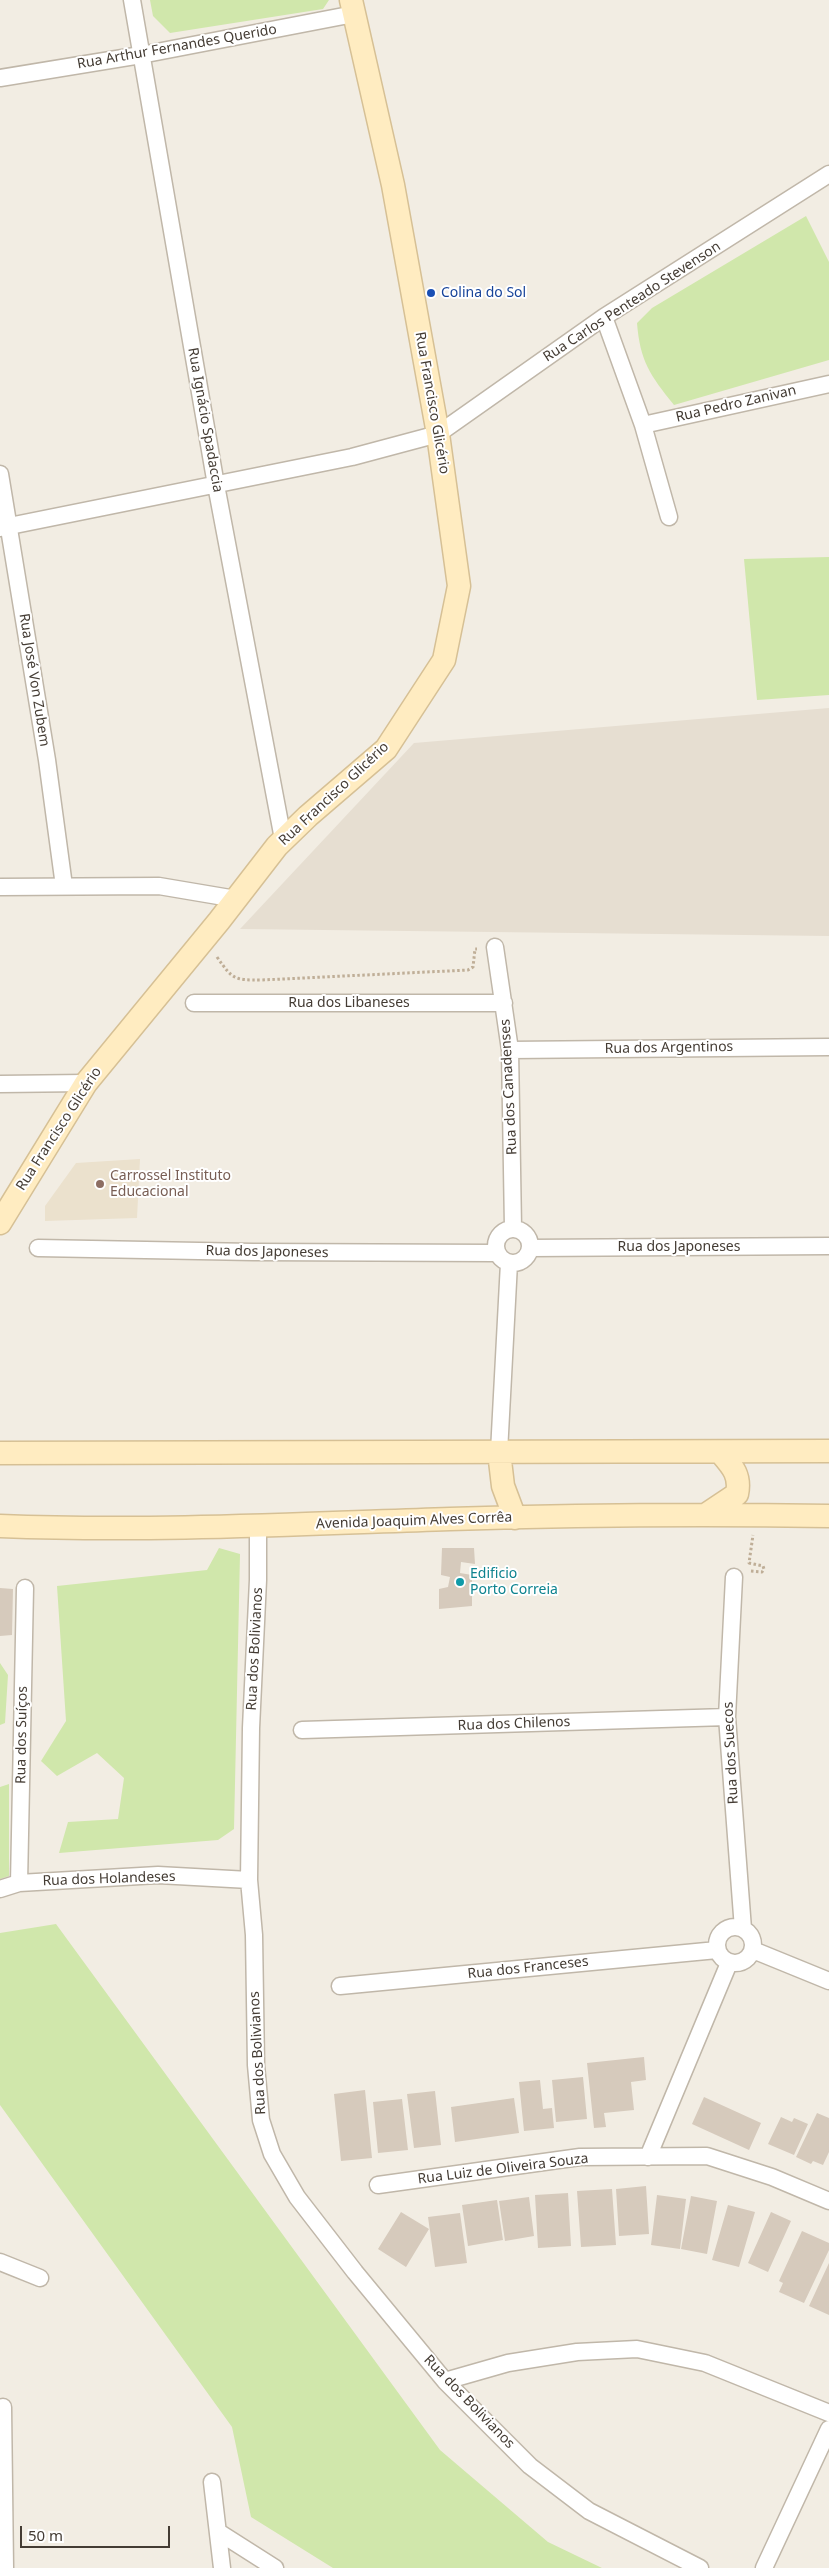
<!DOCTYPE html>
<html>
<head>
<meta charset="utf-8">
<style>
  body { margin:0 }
  #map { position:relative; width:829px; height:2568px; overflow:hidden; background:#f2ede3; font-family:"Noto Sans",sans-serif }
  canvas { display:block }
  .scale { position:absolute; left:20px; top:2526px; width:150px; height:22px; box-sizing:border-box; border:2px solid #443c34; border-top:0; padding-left:6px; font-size:15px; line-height:18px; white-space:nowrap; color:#443c34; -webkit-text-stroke:4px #fff; paint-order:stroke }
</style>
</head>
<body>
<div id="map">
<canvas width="829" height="2568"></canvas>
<div class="scale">50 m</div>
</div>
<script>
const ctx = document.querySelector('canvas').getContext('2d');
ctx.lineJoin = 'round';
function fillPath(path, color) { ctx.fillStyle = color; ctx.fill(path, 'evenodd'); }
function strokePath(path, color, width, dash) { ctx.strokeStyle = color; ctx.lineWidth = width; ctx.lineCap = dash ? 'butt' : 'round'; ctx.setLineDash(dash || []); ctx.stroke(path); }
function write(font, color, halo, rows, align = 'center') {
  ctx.font = font + ' "Noto Sans",sans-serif'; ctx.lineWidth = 4; ctx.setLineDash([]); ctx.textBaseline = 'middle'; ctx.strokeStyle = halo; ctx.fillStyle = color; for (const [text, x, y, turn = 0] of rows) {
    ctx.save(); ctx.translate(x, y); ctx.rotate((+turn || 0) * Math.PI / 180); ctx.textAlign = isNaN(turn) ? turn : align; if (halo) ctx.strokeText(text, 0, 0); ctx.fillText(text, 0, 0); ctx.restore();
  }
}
const residential = new Path2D(`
  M 829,708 L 829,936 L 240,929 L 414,743 Z`);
const education = new Path2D(`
  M 140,1159 L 137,1218 L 45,1221 L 45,1206 L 76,1163 Z`);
const green = new Path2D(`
  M 150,0 L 329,0 L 323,9 L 170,33 L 153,16 Z
  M 806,216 L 829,262 L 829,360 L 674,405 C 650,375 640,361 637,323 L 652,308 Z
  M 829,557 L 829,695 L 757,700 L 744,559 Z
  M 219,1548 L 240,1554 L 234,1829 L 218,1840 L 59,1853 L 68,1822 L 118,1819 L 124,1778 L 97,1753 L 57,1776 L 41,1761 L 66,1721 L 57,1586 L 207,1570 Z
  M 0,1663 L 8,1675 L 5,1723 L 0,1725 Z
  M 9,1784 L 9,1876 L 0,1879 L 0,1787 Z
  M 56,1924 L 440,2450 L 548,2542 L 602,2568 L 333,2568 L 251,2517 L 232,2427 L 0,2105 L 0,1933 Z`);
const building = new Path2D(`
  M 442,1548 L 474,1548 L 475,1564 L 461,1562 L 460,1573 L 472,1575 L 472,1606 L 439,1609 L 439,1589 L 448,1587 L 450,1577 L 441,1575 Z
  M 0,1588 L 13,1589 L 12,1635 L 0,1636 Z
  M 644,2057 L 646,2080 L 631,2082 L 634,2110 L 604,2113 L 606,2127 L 594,2128 L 587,2063 Z
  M 583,2077 L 587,2119 L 556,2122 L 552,2080 Z
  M 540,2080 L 543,2109 L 552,2108 L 554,2128 L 524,2131 L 519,2082 Z
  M 365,2090 L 372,2158 L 341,2161 L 334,2094 Z
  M 435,2091 L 441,2145 L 414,2148 L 407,2094 Z
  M 704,2097 L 761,2123 L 749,2150 L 692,2124 Z
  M 514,2098 L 519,2133 L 455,2142 L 451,2107 Z
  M 402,2099 L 408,2150 L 378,2153 L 373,2102 Z
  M 817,2113 L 829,2118 L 829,2152 L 823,2165 L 813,2161 L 811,2164 L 796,2157 Z
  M 781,2117 L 792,2122 L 794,2118 L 808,2124 L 794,2155 L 768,2144 Z
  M 646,2186 L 649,2234 L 619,2236 L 616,2189 Z
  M 612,2189 L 616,2245 L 581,2247 L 577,2191 Z
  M 568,2193 L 571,2246 L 538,2248 L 535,2195 Z
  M 657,2195 L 686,2199 L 680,2249 L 651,2245 Z
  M 691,2196 L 717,2201 L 707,2254 L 681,2249 Z
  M 529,2197 L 534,2236 L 505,2241 L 499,2201 Z
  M 497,2200 L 503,2240 L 468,2246 L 462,2205 Z
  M 728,2205 L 755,2212 L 739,2267 L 712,2260 Z
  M 401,2212 L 429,2229 L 406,2267 L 378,2249 Z
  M 771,2212 L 791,2221 L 768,2272 L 748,2263 Z
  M 460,2213 L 467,2263 L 435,2267 L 428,2217 Z
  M 802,2231 L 829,2243 L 829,2250 L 804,2303 L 779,2292 L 783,2283 L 779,2281 Z
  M 829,2263 L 829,2315 L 809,2306 Z`);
const path = new Path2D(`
  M 217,957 C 233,980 234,980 262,980 L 468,970 L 473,967 L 475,949 L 477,949
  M 751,1571 L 762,1572 L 764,1569 L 763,1566 L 749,1563 L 753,1535`);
const street = new Path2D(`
  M 132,0 L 216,485 L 283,839
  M 0,78 L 141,55 L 354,14
  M 604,317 L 643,425 L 669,517
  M 643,425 L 829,384
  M 0,474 L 47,760 L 64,886
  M 0,528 L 352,457 L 438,434 L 604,317 L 829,174
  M 0,887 L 159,886 L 236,899
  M 495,947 L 510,1050 L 513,1228
  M 194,1003 L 504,1003
  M 510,1050 L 829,1047
  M 0,1084 L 86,1083
  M496 1246a17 17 0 1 1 34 0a17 17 0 1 1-34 0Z
  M 38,1248 L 253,1252 L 496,1253
  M 530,1248 L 829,1246
  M 499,1452 L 509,1263
  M 258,1527 L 258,1580 L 251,1728 L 249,1880 L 254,1935 L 256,2065 L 261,2120 L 272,2154 L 297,2197 L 355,2272 L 445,2381 L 530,2466 L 589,2511 L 700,2568
  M 734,1577 L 727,1717 L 743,1929
  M 302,1730 L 727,1717
  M 19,1883 L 25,1588
  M 0,1889 L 19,1883 L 158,1875 L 249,1880
  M717 1945a18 18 0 1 1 36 0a18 18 0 1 1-36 0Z
  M 753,1950 L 829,1981
  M 340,1986 L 717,1950
  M 648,2157 L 729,1963
  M 378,2185 L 580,2157 L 707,2156 L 772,2177 L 829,2201
  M 0,2262 L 40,2278
  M 445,2381 L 508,2363 L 577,2352 L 637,2349 L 705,2363 L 829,2413
  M 3,2407 L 5,2568
  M 212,2482 L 222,2568
  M 220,2533 L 275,2568
  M 764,2568 L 829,2429`);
const secondary = new Path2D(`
  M 0,1223 L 86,1083 L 219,921 L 277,846 L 308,816 L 386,749 L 444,660 L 459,586 L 438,434 L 393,185 L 351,0
  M 499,1452 L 503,1486 L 515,1518
  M 0,1453 L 829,1451
  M 707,1514 L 737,1494 C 741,1475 732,1466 720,1452
  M 0,1526 C 150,1532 300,1524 450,1519 C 576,1515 703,1514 829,1516`);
const markers = [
  [431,293,5,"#1a4fb4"],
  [100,1184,5,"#8d6e63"],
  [460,1582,5,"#0f9aa8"]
];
const streetNames = [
  ["Rua Arthur Fernandes Querido",177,47,-10],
  ["Rua Carlos Penteado Stevenson",632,302,-33],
  ["Rua Francisco Glicério",432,403,80],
  ["Rua Pedro Zanivan",736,404,-13],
  ["Rua Ignácio Spadaccia",205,420,80],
  ["Rua José Von Zubem",34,680,81],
  ["Rua Francisco Glicério",334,794,-43],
  ["Rua dos Libaneses",349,1003],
  ["Rua dos Argentinos",669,1048,-1],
  ["Rua dos Canadenses",509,1087,-93],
  ["Rua Francisco Glicério",59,1129,-57],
  ["Rua dos Japoneses",679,1247],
  ["Rua dos Japoneses",267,1252,1],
  ["Avenida Joaquim Alves Corrêa",414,1521,-2],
  ["Rua dos Bolivianos",255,1649,-87],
  ["Rua dos Chilenos",514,1724,-2],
  ["Rua dos Suíços",22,1735,-89],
  ["Rua dos Suecos",731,1753,-93],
  ["Rua dos Holandeses",109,1879,-2],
  ["Rua dos Franceses",528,1968,-6],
  ["Rua dos Bolivianos",258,2053,-93],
  ["Rua Luiz de Oliveira Souza",503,2169,-7],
  ["Rua dos Bolivianos",469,2402,46]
];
const transitNames = [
  ["Colina do Sol",441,293]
];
const educationNames = [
  ["Carrossel Instituto",110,1176],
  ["Educacional",110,1192]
];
const cultureNames = [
  ["Edificio",470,1574],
  ["Porto Correia",470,1590]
];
fillPath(residential, '#e6ded1');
fillPath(education, '#ebe1cd');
fillPath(green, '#d0e7ab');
fillPath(building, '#d6cabc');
strokePath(street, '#c0b7a9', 19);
strokePath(secondary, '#d6c095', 25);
strokePath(path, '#bfae97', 3, [2.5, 2.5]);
strokePath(street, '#fff', 16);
strokePath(secondary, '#ffecc1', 22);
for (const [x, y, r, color] of markers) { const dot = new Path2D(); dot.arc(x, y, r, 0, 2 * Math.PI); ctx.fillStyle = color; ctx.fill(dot); strokePath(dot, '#fff', 2); }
write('14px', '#443c34', '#fff', streetNames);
write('14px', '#164399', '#fff', transitNames, 'left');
write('14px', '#785e54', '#fff', educationNames, 'left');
write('14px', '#0d838f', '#fff', cultureNames, 'left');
</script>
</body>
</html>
